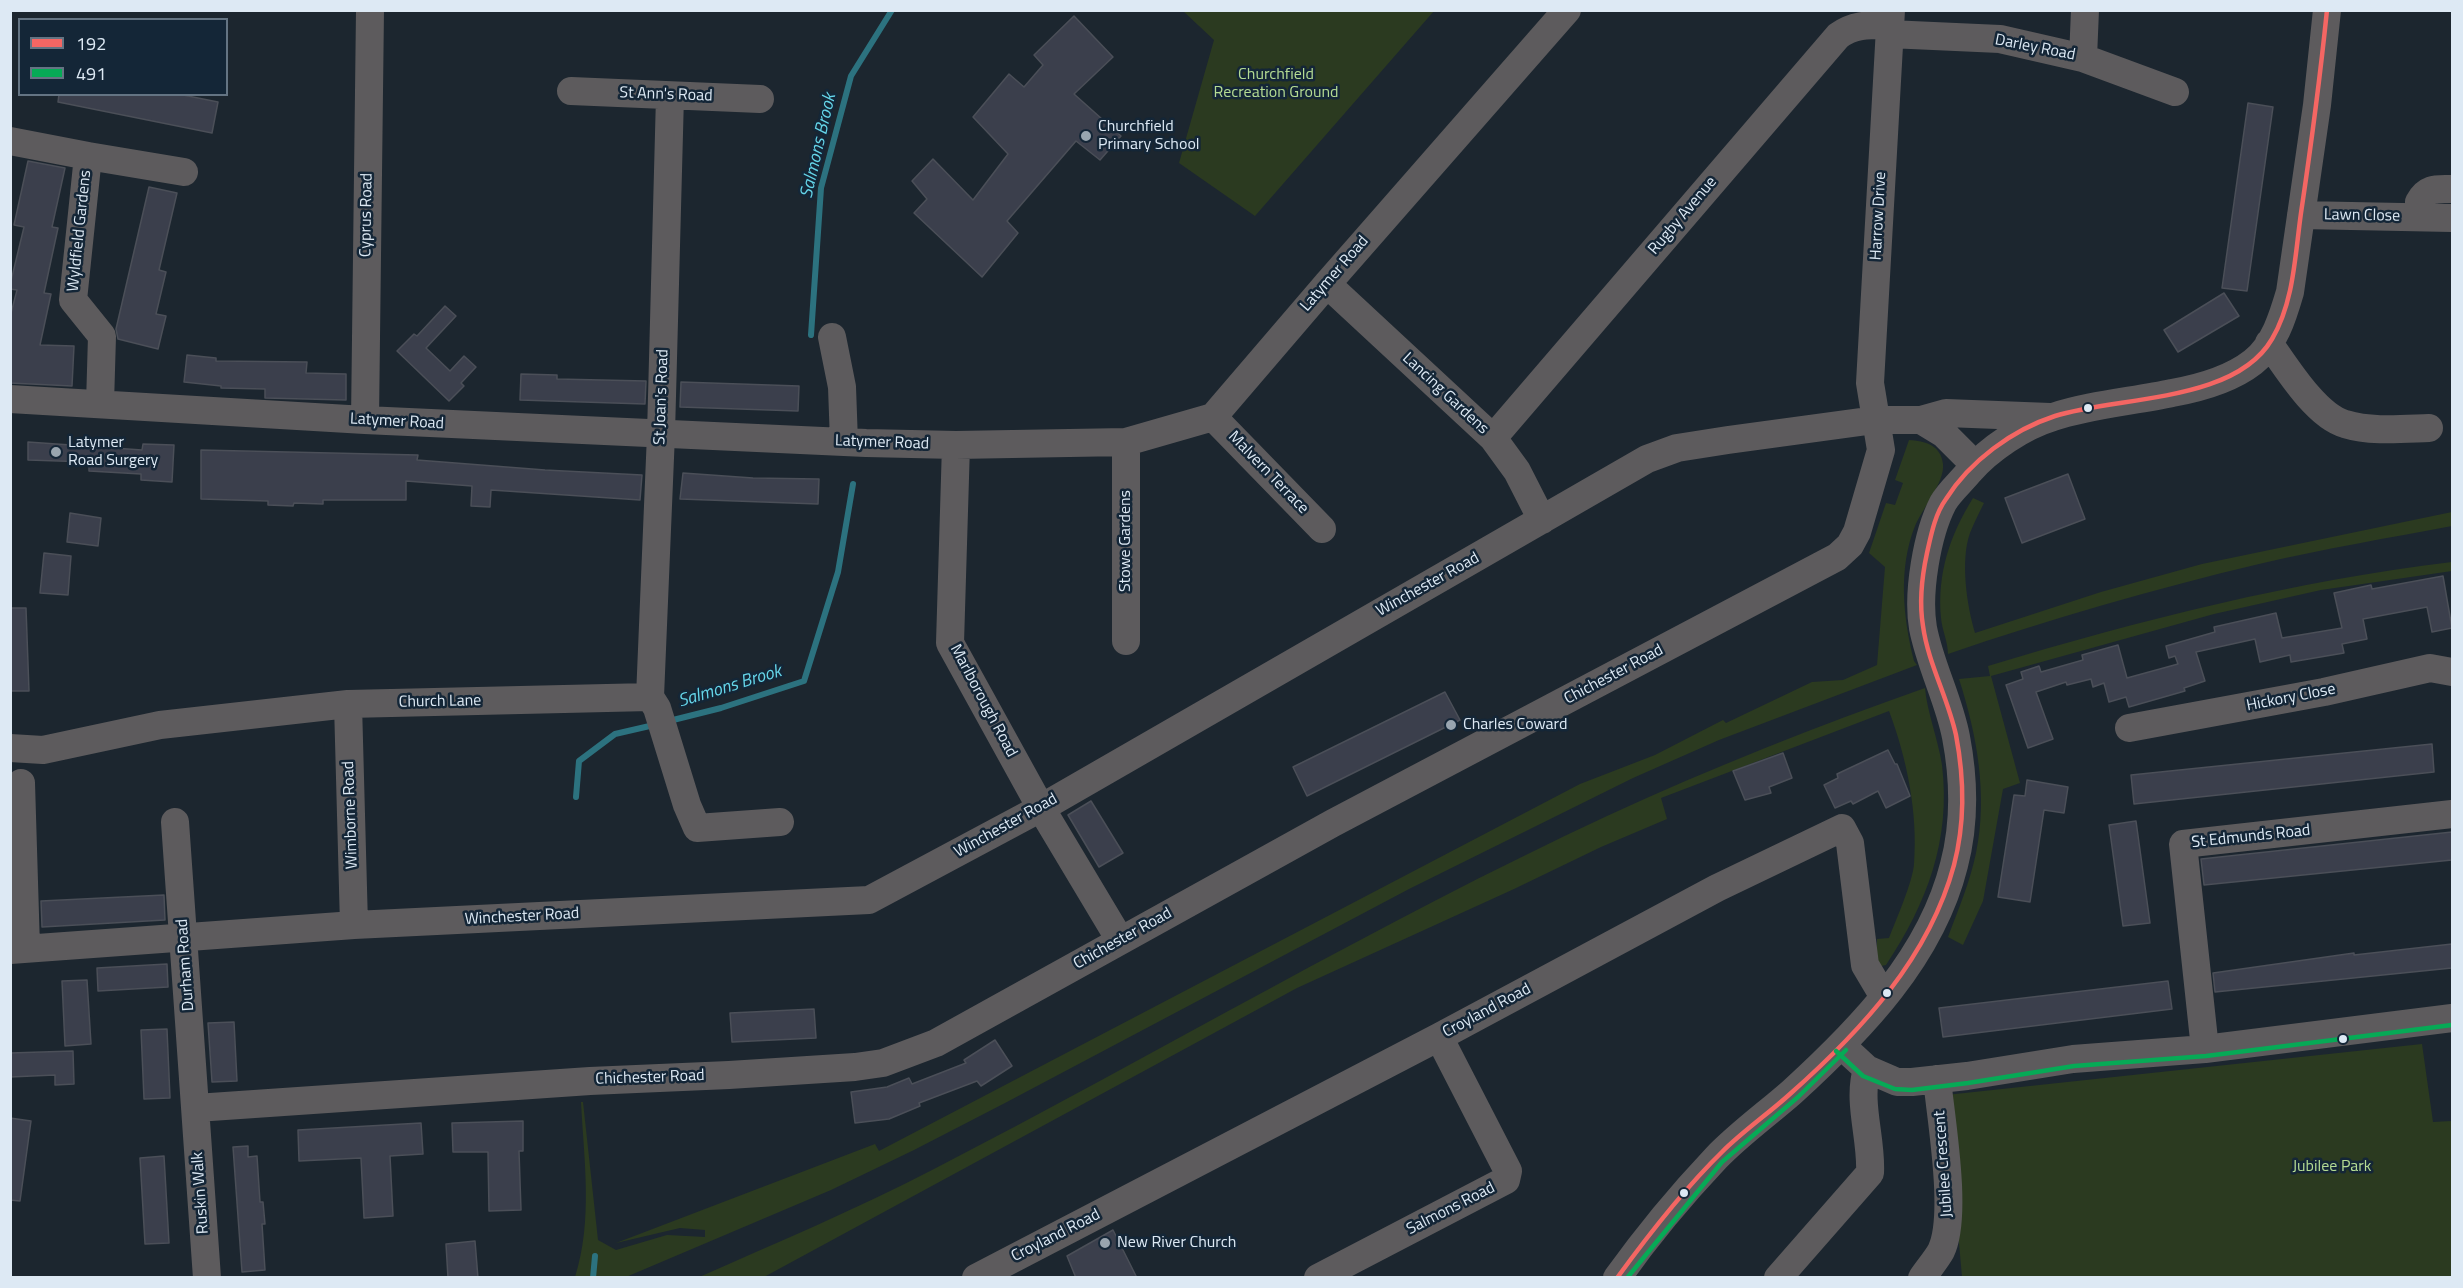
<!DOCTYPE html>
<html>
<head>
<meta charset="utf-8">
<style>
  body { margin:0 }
  #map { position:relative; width:2463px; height:1288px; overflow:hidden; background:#1c262f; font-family:"Titillium Web",sans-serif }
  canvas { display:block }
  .frame { position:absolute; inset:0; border:12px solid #dde9f4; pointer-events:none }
  .legend { position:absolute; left:18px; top:18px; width:210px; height:78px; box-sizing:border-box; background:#142637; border:2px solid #647483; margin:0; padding:8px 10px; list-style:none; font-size:18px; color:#dde9f4 }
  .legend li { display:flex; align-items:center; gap:12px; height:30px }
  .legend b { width:30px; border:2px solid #647483 }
</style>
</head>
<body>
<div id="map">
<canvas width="2463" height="1288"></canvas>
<div class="frame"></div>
<ul class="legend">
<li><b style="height:8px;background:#f46663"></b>192</li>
<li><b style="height:8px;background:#06aa56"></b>491</li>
</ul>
</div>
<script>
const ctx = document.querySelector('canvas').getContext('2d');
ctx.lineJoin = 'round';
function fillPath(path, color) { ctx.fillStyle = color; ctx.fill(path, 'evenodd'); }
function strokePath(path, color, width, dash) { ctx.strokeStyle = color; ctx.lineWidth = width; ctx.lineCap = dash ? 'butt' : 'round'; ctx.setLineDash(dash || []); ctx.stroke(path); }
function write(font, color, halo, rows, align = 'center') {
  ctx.font = font + ' "Titillium Web",sans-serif'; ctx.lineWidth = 5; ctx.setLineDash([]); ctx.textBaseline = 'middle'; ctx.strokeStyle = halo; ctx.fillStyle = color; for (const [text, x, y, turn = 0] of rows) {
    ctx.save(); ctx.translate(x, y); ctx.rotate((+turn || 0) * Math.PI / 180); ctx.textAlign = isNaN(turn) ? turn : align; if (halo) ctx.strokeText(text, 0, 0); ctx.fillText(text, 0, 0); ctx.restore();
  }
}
const green = new Path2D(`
  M 1183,11 L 1434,11 L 1255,216 L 1179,163 L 1214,40 Z
  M 1909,440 C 1925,441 1941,445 1943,464 C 1945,482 1922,509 1915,526 C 1898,569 1903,617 1914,661 L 1917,665 L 1719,740 L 1633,778 L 1409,889 L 1005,1103 L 914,1150 L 831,1190 L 626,1277 L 575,1277 C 593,1221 584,1160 581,1102 L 583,1102 L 598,1240 L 616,1250 L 667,1235 L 705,1237 L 705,1230 L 680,1228 L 616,1243 L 875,1144 L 879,1151 L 1580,784 L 1655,755 L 1723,720 L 1726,723 L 1812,682 L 1843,680 L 1877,665 L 1885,567 L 1869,553 L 1886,503 L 1895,505 L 1903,483 L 1895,480 Z
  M 1973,498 L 1984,503 C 1979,513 1974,523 1970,533 C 1960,561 1967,606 1975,633 L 2101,592 L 2202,564 L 2452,512 L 2452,526 C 2388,538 2323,549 2259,564 C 2154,589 2050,619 1948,654 C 1948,642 1942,630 1941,618 C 1937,573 1950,535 1973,498 Z
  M 2452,562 L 2452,571 L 2321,590 L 2214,614 L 1991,676 L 2020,783 L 2003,789 L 1983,901 L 1963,945 L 1948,937 C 1958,910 1970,882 1976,853 C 1988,795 1977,735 1959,679 L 1990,676 L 1988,666 C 2140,620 2294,581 2452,562 Z
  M 1925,688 C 1927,712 1938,739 1942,765 C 1951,840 1927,903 1886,965 L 1881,966 L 1877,963 L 1877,939 L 1889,938 C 1896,920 1913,881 1914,864 C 1918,813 1907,759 1889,711 L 1661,798 L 1667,819 L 1601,847 L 1514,889 L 1297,988 L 764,1277 L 697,1278 C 776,1243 857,1209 934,1169 C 1159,1053 1377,923 1607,816 C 1711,768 1817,726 1925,688 Z
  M 2422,1044 L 2433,1122 L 2452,1121 L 2452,1277 L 1962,1277 L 1946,1095 Z`);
const stream = new Path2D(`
  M 811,335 L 821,188 L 851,76 L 892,10
  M 669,721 L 721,708 L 804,681 L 838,572 L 853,484
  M 576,797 L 579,761 L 615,734 L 654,725
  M 593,1278 L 595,1256`);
const building = new Path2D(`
  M 1074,16 L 1113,57 L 1074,94 L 1121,136 L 1100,160 L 1076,141 L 1007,221 L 1018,233 L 982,277 L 914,213 L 927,199 L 912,181 L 933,159 L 973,200 L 1008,154 L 973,117 L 1009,74 L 1024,87 L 1043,65 L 1034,55 Z
  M 59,94 L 178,94 L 218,102 L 212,133 L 58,102 Z
  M 2248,103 L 2273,107 L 2247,291 L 2222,288 Z
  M 28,161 L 65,168 L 52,227 L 58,228 L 44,293 L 51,294 L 40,345 L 74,346 L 72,386 L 10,383 L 10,317 L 17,290 L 10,289 L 10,285 L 24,227 L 14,225 Z
  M 149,187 L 177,193 L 159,270 L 166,272 L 156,314 L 166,316 L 158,349 L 118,339 L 116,329 Z
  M 2224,293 L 2239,316 L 2178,352 L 2164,330 Z
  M 445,306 L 456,316 L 426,348 L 450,371 L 464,356 L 476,367 L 461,383 L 464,386 L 449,401 L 397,351 L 414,334 L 417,336 Z
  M 187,355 L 216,358 L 216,361 L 307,362 L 306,373 L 346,374 L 346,400 L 265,398 L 265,389 L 221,388 L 221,386 L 184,382 Z
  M 521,374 L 557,375 L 557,379 L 646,381 L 645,404 L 520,400 Z
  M 681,382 L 799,386 L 798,411 L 680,407 Z
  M 28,442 L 142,450 L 143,444 L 174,445 L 172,482 L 141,480 L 141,474 L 89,471 L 89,462 L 28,460 Z
  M 201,450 L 418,455 L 417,460 L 545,470 L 642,475 L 640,500 L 491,490 L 490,507 L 471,506 L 472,486 L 406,481 L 406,500 L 323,500 L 323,504 L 294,503 L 293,506 L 268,505 L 268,501 L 201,499 Z
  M 683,473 L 753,478 L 819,479 L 818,504 L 680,499 Z
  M 2068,474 L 2085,519 L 2022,543 L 2005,498 Z
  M 70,513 L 101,518 L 98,546 L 67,542 Z
  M 44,553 L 71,556 L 68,595 L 40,593 Z
  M 2443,576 L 2452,628 L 2432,632 L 2427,607 L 2363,619 L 2367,639 L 2342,644 L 2344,653 L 2291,662 L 2290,655 L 2260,662 L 2255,639 L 2196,652 L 2205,681 L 2184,688 L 2185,691 L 2129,707 L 2126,697 L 2109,702 L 2104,683 L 2093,687 L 2091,679 L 2067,685 L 2066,682 L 2036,692 L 2053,739 L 2028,748 L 2006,685 L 2023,679 L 2021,672 L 2039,666 L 2041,672 L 2083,660 L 2082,655 L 2118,645 L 2127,678 L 2178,664 L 2175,656 L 2169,658 L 2166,646 L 2215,632 L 2214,627 L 2276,613 L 2282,638 L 2342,628 L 2334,593 L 2371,585 L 2372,589 Z
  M 10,608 L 26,608 L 29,691 L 10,691 Z
  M 1445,692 L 1460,720 L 1307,796 L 1293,767 Z
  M 2432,744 L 2434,772 L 2134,804 L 2131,775 Z
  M 1888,750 L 1895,764 L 1897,764 L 1910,796 L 1886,808 L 1878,791 L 1853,804 L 1851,801 L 1835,808 L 1824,785 L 1838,778 L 1837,774 Z
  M 1783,753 L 1792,778 L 1769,787 L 1771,793 L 1745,800 L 1733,771 Z
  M 2027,780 L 2068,787 L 2064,813 L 2044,810 L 2030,902 L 1998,897 L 2014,795 L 2025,796 Z
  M 1091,801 L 1123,853 L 1099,867 L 1068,815 Z
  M 2136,821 L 2150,923 L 2123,926 L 2109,825 Z
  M 2452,832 L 2452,860 L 2204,885 L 2201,859 Z
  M 164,895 L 165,920 L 42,927 L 41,901 Z
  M 2452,944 L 2452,968 L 2215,992 L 2213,973 L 2354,953 L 2354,955 Z
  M 167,964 L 168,987 L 98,991 L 97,968 Z
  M 87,980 L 91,1044 L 65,1046 L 62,981 Z
  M 2168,981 L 2172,1009 L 1943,1037 L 1939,1008 Z
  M 814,1009 L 816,1038 L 732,1042 L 730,1013 Z
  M 234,1022 L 237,1081 L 212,1082 L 208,1023 Z
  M 167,1029 L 170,1098 L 144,1099 L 141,1030 Z
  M 995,1040 L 1012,1066 L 981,1086 L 977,1081 L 919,1103 L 920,1106 L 889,1119 L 855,1123 L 851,1092 L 887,1087 L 909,1078 L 912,1084 L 966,1063 L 964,1060 Z
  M 73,1051 L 74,1084 L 55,1085 L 55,1075 L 10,1077 L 10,1053 Z
  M 10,1118 L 31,1121 L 20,1201 L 10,1200 Z
  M 523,1121 L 523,1151 L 519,1151 L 521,1210 L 489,1211 L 488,1152 L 453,1152 L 452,1123 Z
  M 421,1123 L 423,1154 L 390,1156 L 393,1216 L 364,1218 L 361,1158 L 299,1161 L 298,1130 Z
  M 248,1146 L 248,1157 L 257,1156 L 260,1202 L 263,1202 L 265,1224 L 262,1224 L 265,1270 L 242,1272 L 233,1147 Z
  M 164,1156 L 169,1243 L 145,1244 L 140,1158 Z
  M 1113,1230 L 1137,1278 L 1076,1278 L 1067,1256 Z
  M 475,1241 L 478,1278 L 448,1278 L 446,1244 Z`);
const minor = new Path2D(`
  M 1889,34 L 2000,39 L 2083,58 L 2175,92
  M 2083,58 L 2085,10
  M 571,91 L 760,99
  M 10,141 L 88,156 L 73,300 L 102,336 L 100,404
  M 88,156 L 184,172
  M 2301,215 L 2452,218
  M 2423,217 L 2419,202 C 2427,187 2437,189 2452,189
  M 1327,284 L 1493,438 L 1517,471 L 1542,520
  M 832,337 L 842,387 L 844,442
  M 2269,343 C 2286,367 2316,416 2345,424 C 2371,432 2401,429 2429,428
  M 10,399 L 365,420 L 866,443 L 956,445 L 1126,442 L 1213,417 L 1327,284 L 1567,10
  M 1213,417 L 1322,529
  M 365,420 L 370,10
  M 1921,420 L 1944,434 L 1975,465
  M 1493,438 L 1838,36 C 1854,24 1870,25 1890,25
  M 1126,442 L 1126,641
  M 956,445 L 950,643 L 1041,808 L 1120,940
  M 650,697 L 661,434 L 670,96
  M 348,704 L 354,925
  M 2129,728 L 2324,692 L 2430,668 L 2452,672
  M 10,748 L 43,750 L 160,725 L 348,704 L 650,697 L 657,708 L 687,805 L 697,828 L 780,822
  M 21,783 L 26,948
  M 175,822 L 207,1278
  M 10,950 L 354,925 L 869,900 L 1041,808 L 1647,459 L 1677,448 L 1728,440 L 1875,420 L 1921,420 L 1946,413 L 2050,417
  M 1841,1045 L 1867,1069 L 1897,1082 L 1912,1082 L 1967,1076 L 2073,1059 L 2205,1049 L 2452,1018
  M 2205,1049 L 2183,844 L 2452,814
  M 196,1108 L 590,1081 L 729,1075 L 855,1067 L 883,1063 L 936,1043 L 1333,823 L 1837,557 L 1850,545 L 1857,532 L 1881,450 L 1870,383 L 1891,10
  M 976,1278 L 1439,1037 L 1717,888 L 1842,828 L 1850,843 L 1865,965 L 1884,997
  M 1318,1278 L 1506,1180 L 1508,1171 L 1439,1037
  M 1617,1278 C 1647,1236 1681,1195 1716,1158 C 1739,1134 1767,1114 1792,1092 C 1861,1029 1931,957 1954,865 C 1965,823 1964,779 1956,737 C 1949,700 1930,665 1923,628 C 1917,593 1927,534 1943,503 C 1949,492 1961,482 1969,472 C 1989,449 2023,426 2053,417 C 2088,405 2135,401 2172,393 C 2200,388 2230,380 2253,362 C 2274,346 2283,316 2290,292 L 2317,105 L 2327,10
  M 1778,1278 L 1870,1173 C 1872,1139 1857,1102 1867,1069
  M 1922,1278 C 1928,1269 1936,1260 1941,1251 C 1958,1216 1941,1120 1937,1079`);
const bus1 = new Path2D(`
  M 1617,1278 C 1649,1234 1683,1190 1722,1152 C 1743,1131 1768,1114 1790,1094 C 1861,1031 1929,958 1954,865 C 1965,823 1964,777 1956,735 C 1948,698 1928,663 1923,626 C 1919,602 1922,576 1927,553 C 1931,535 1935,514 1946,499 C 1970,461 2012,430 2055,416 C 2118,396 2235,403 2272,339 C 2294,302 2295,255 2301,213 C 2311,146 2320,78 2327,10`);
const bus2 = new Path2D(`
  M 1836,1051 L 1863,1076 L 1895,1089 L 1912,1090 L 1968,1083 L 2074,1066 L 2206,1056 L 2452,1025
  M 1627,1278 L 1722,1162 L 1798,1097 L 1846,1050`);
const markers = [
  [1086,136,6,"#99a5af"],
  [2088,408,5,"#dde9f4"],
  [56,452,6,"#99a5af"],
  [1451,725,6,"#99a5af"],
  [1887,993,5,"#dde9f4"],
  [2343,1039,5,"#dde9f4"],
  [1684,1193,5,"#dde9f4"],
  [1105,1243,6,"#99a5af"]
];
const streetNames = [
  ["Darley Road",2035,48,11],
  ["St Ann's Road",666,95,2],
  ["Cyprus Road",367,215,-89],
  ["Rugby Avenue",1683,216,-50],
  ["Harrow Drive",1879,216,-87],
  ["Lawn Close",2362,216,1],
  ["Wyldfield Gardens",80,231,-84],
  ["Latymer Road",1335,274,-49],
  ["Lancing Gardens",1445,394,43],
  ["St Joan's Road",662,397,-88],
  ["Latymer Road",397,422,3],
  ["Latymer Road",882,443,2],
  ["Malvern Terrace",1268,473,46],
  ["Stowe Gardens",1126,541,-90],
  ["Winchester Road",1428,585,-29],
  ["Chichester Road",1614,675,-28],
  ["Hickory Close",2291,698,-11],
  ["Marlborough Road",983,701,62],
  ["Church Lane",440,702,-1],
  ["Wimborne Road",351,815,-92],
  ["Winchester Road",1006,826,-29],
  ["St Edmunds Road",2251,837,-6],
  ["Winchester Road",522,917,-3],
  ["Chichester Road",1123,939,-29],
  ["Durham Road",186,965,-94],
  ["Croyland Road",1487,1011,-28],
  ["Chichester Road",650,1078,-2],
  ["Jubilee Crescent",1944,1164,-94],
  ["Ruskin Walk",201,1193,-94],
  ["Salmons Road",1451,1209,-27],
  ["Croyland Road",1056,1236,-27]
];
const parkNames = [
  ["Churchfield",1276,75],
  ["Recreation Ground",1276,93],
  ["Jubilee Park",2332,1167]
];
const poiNames = [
  ["Churchfield",1098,127],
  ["Primary School",1098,145],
  ["Latymer",68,443],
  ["Road Surgery",68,461],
  ["Charles Coward",1463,725],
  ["New River Church",1117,1243]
];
const waterNames = [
  ["Salmons Brook",819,146,-77],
  ["Salmons Brook",730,687,-17]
];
fillPath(green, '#2b3a20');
strokePath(stream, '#2c727f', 6);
fillPath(building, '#3b3f4c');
strokePath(building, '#4b4f58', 1.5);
strokePath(minor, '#5d5b5d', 28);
strokePath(bus1, '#f46663', 4.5);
strokePath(bus2, '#06aa56', 4.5);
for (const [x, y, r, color] of markers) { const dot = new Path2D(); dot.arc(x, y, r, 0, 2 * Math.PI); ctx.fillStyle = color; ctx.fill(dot); strokePath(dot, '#142637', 2); }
write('16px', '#dde9f4', '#142637', streetNames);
write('16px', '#b5dc93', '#142637', parkNames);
write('16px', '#dde9f4', '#142637', poiNames, 'left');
write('italic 18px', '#65d5e9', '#142637', waterNames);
</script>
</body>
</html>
